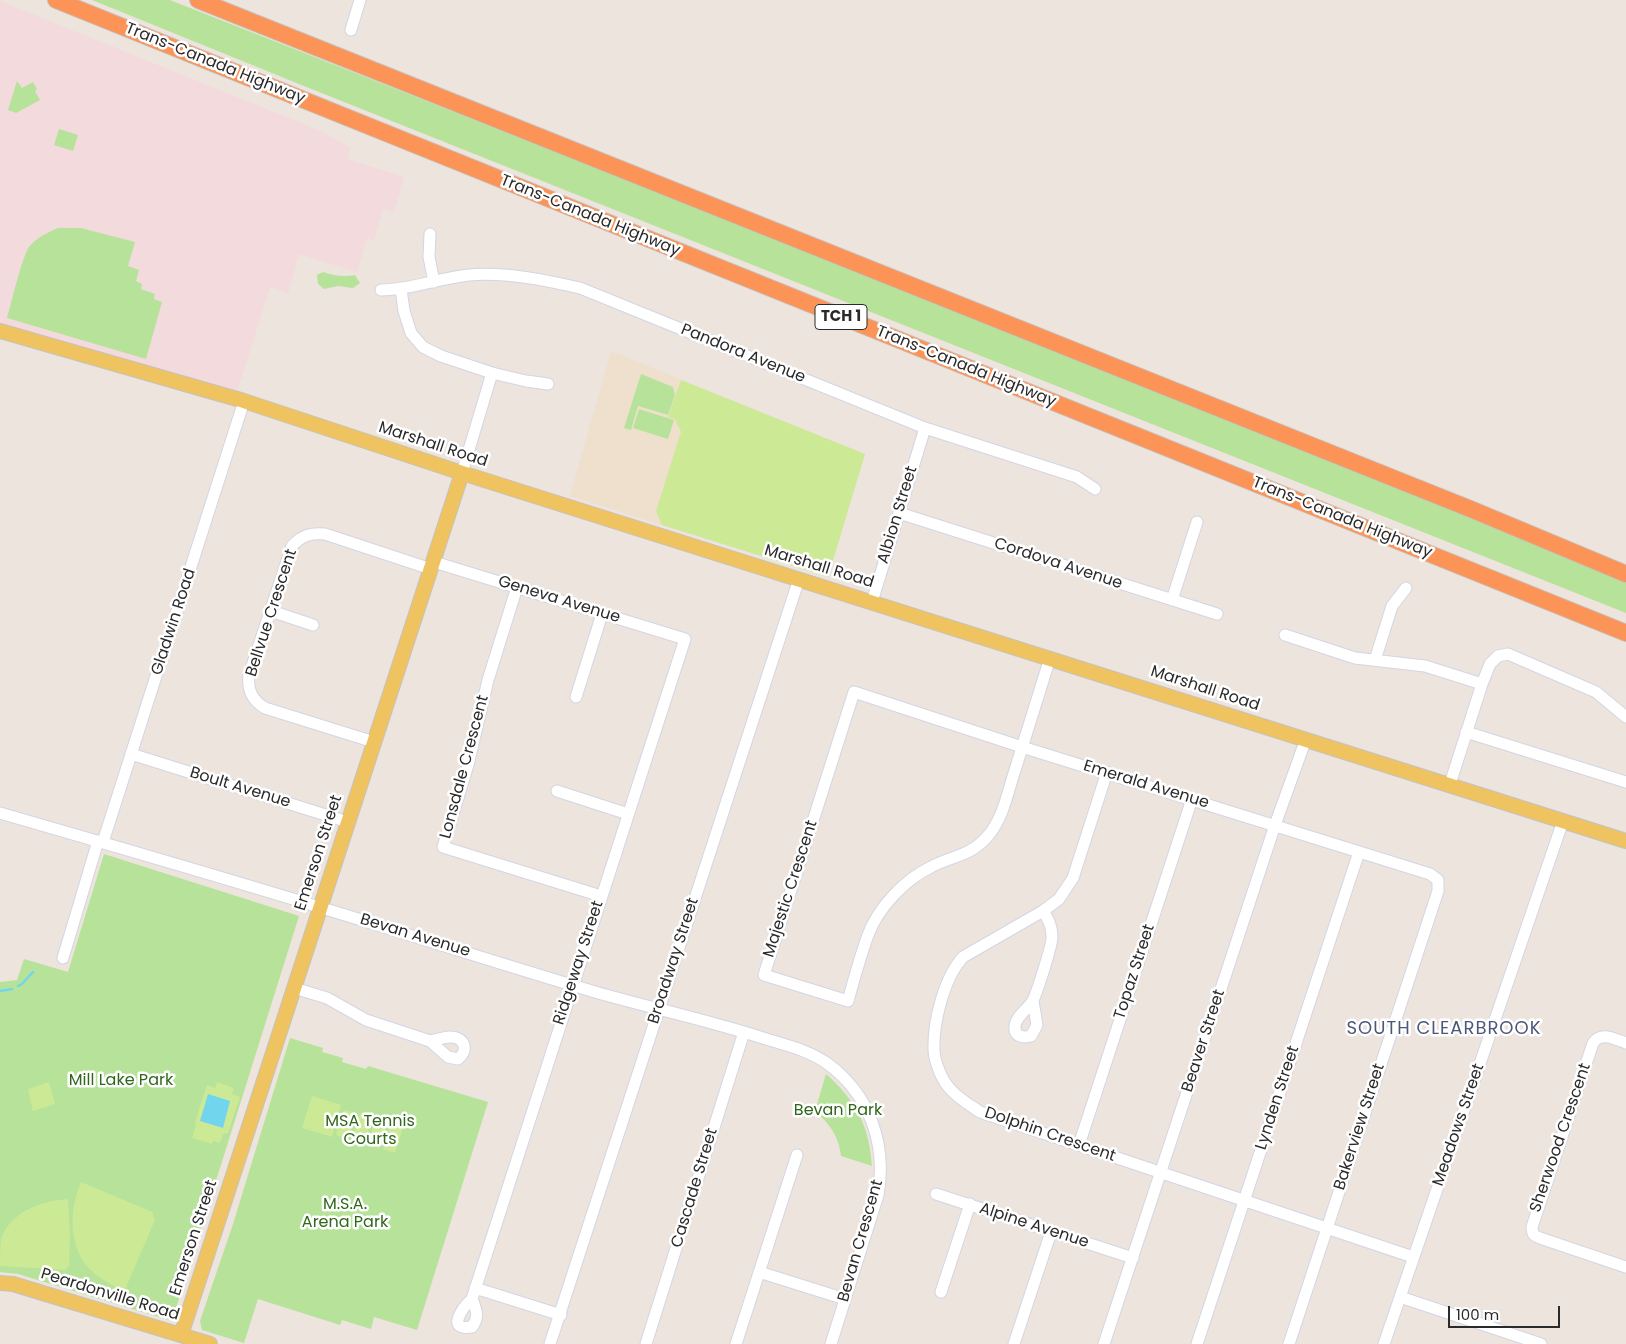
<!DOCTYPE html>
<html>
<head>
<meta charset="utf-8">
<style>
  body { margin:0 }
  #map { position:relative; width:1626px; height:1344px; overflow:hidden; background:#ece4dd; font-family:Poppins,sans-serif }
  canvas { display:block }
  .scale { position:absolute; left:1448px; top:1306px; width:112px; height:22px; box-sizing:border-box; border:2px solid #2a2a2a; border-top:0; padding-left:6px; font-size:15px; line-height:18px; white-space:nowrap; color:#2a2a2a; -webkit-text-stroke:4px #fff; paint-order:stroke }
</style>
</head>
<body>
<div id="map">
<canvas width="1626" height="1344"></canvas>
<div class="scale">100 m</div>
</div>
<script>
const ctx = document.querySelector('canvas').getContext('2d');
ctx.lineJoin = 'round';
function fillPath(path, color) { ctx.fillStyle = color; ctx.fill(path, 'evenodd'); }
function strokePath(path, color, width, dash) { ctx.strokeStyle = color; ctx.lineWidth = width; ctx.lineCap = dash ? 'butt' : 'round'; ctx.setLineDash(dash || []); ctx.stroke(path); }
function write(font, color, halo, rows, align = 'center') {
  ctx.font = font + ' Poppins,sans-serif'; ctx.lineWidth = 5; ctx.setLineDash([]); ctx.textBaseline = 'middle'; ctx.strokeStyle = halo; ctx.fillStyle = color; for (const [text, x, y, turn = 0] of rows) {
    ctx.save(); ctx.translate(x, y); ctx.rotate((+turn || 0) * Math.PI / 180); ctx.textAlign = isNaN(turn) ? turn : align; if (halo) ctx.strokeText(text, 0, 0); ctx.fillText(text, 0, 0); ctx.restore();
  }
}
const education = new Path2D(`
  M 611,351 L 865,454 L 828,577 L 570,496 Z`);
const medical = new Path2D(`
  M 0,1 L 321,131 L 351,148 L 347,159 L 404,177 L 394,212 L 383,209 L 374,240 L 367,238 L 357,272 L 299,254 L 288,293 L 270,287 L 237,392 L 0,323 Z`);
const green = new Path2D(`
  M 92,0 L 170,0 L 1081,359 L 1560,552 L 1626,583 L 1626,613 L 304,86 Z
  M 17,81 L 22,88 L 33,82 L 37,89 L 35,91 L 40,100 L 16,113 L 8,110 Z
  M 59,129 L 78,135 L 73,151 L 54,145 Z
  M 58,228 L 81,228 L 135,242 L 128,266 L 139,270 L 136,281 L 142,284 L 141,289 L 155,294 L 154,299 L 162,302 L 146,359 L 7,318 C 12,301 21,260 29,247 C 36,238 48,232 58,228 Z
  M 323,272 C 335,276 343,277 355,275 L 360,283 L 353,288 L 338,286 L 324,289 L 318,284 L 317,275 Z
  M 641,374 L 673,387 L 675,395 L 668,415 L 638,406 L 631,430 L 624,428 Z
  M 639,409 L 674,420 L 668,439 L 633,428 Z
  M 104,854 L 299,916 L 172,1321 L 18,1274 L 0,1272 L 0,982 L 17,980 L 24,959 L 68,972 Z
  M 290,1038 L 323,1048 L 322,1052 L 343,1058 L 342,1062 L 366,1069 L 368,1066 L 488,1102 L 417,1330 L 374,1317 L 371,1329 L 342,1320 L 340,1325 L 258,1299 L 244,1343 L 202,1330 L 200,1321 L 233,1224 Z
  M 826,1074 C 856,1101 869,1125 872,1166 L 841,1156 C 839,1137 830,1124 815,1111 Z`);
const pitch = new Path2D(`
  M 681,380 L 865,454 L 828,577 L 662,525 L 656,511 L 681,432 L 675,419 L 668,417 Z
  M 49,1082 L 55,1104 L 33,1111 L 28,1089 Z
  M 217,1082 L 234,1088 L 232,1094 L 240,1097 L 228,1133 L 223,1134 L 220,1143 L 213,1141 L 212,1144 L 192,1138 L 196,1125 L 195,1122 L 207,1085 L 215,1088 Z
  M 312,1096 L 341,1105 L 332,1137 L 302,1128 Z
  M 344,1110 L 356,1113 L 348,1139 L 336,1135 Z
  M 360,1114 L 372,1118 L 364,1143 L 352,1140 Z
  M 375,1119 L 387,1123 L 379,1148 L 368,1145 Z
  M 391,1124 L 403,1128 L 395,1153 L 383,1149 Z
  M 81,1182 L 152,1212 L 155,1220 L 124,1292 C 111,1284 95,1277 86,1265 C 68,1242 70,1207 81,1182 Z
  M 68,1199 L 70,1237 L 69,1266 L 65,1270 L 0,1266 C 0,1258 0,1247 1,1239 C 11,1211 42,1201 68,1199 Z`);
const water = new Path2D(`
  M 208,1094 L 230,1101 L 223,1128 L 200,1121 Z`);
const stream = new Path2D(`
  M 18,986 L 22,984 L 33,972
  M 0,991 L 12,989`);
const minor = new Path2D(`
  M 351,30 L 360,0
  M 430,234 L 429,257 L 434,282
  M 401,289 L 404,311 L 411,333 L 423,347 L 441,356 L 492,373 L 526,381 L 548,384
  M 381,290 C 411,290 439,278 469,275 C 506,272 545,280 580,288 L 925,428 L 1077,477 L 1095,489
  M 462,473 L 492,373
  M 899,513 L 1217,614
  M 434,562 L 685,639 L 472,1299 C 463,1307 445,1331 472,1327 C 480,1317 476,1309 472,1299
  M 517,587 L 488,680 L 468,765 L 443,847 L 601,896
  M 1172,600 L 1197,522
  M 872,602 L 925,428
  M 271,611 L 313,625
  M 1285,635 L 1355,658 L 1425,666 L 1482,684
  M 1050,658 C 1039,694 1027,731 1016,767 C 1008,790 1004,818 987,837 C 969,857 953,855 931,867 C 904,880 878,908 868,935 C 860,957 854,979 848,1001 L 764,975 L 854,692 L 1022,747 L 1430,874 L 1438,880 L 1438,891 L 1289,1344
  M 1375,660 L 1392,606 L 1406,588
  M 576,697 L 602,614
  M 1466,732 L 1626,782
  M 374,742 L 265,708 C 252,700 247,690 249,675 L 292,546 C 302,535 311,533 325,534 L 431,569
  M 131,754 L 348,822
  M 1107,772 L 1073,878 L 1059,899 L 1043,911 L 963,957 C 944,978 933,1022 934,1050 C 934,1058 939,1072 943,1079 C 951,1094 967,1103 980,1112 L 1413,1257
  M 1450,784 L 1482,684 L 1490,664 L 1498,656 L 1508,654 L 1596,692 L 1626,717
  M 557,791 L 628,814
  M 0,813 C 111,845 222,877 332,911 C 420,938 507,966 595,992 C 651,1008 707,1020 763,1038 C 785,1045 809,1050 828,1064 C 870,1095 887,1145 878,1195 L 831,1344
  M 103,842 L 244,401
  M 63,958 L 98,841
  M 294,988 L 327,998 L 366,1020 L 430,1041 L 448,1057 L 458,1059 C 469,1050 465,1037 450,1037 C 444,1037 436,1040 430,1041
  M 1033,1001 L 1037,1025 L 1031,1036 C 1024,1038 1014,1037 1015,1027 C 1015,1017 1027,1010 1032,1002 C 1036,996 1053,943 1052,936 C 1052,926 1048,919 1043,911
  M 1626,1043 C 1615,1039 1601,1031 1593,1043 L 1532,1227 C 1532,1234 1534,1236 1540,1238 L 1626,1267
  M 1079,1145 L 1192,799
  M 936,1194 L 1133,1258
  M 759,1272 L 845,1299
  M 475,1288 L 561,1315
  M 941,1292 L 970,1204
  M 1400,1297 L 1541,1344
  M 550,1344 L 799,579
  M 646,1344 L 744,1032
  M 736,1344 L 797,1155
  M 1014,1344 L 1051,1232
  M 1104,1344 L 1275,825 L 1306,739
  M 1197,1344 L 1359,852
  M 1384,1344 L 1563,821`);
const major = new Path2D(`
  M 0,331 L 244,401 L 462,473 L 1626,841
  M 0,1283 L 13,1284 L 210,1344
  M 181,1335 L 462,473`);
const highway = new Path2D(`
  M 56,0 L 1626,633
  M 198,0 L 1473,510 L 1626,574`);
const shields = [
  [841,317,52]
];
const shieldNames = [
  ["TCH 1",841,317]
];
const streetNames = [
  ["Trans-Canada Highway",215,64,22],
  ["Trans-Canada Highway",590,216,22],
  ["Pandora Avenue",743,354,22],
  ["Trans-Canada Highway",966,367,22],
  ["Marshall Road",433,445,18],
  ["Albion Street",898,515,-73],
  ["Trans-Canada Highway",1342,518,22],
  ["Cordova Avenue",1058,564,18],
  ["Marshall Road",819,567,17],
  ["Geneva Avenue",559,600,17],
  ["Bellvue Crescent",272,613,-72],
  ["Gladwin Road",174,622,-72],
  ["Marshall Road",1205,689,18],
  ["Lonsdale Crescent",465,767,-75],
  ["Emerald Avenue",1146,785,17],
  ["Boult Avenue",240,788,17],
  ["Emerson Street",319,853,-72],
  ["Majestic Crescent",791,889,-72],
  ["Bevan Avenue",415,936,17],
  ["Broadway Street",674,961,-72],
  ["Ridgeway Street",579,963,-72],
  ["Topaz Street",1135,972,-72],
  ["Beaver Street",1204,1041,-72],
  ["Lynden Street",1278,1098,-72],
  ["Meadows Street",1459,1125,-71],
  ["Bakerview Street",1360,1127,-72],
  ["Dolphin Crescent",1050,1135,19],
  ["Sherwood Crescent",1561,1138,-71],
  ["Cascade Street",695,1188,-73],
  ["Alpine Avenue",1034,1226,18],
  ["Emerson Street",194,1238,-72],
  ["Bevan Crescent",861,1241,-74],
  ["Peardonville Road",110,1295,17]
];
const parkNames = [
  ["Mill Lake Park",121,1081],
  ["Bevan Park",838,1111],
  ["MSA Tennis",370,1122],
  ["Courts",370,1140],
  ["M.S.A.",345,1205],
  ["Arena Park",345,1223]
];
const neighbourhoodNames = [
  ["SOUTH CLEARBROOK",1444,1029]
];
fillPath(education, '#eee0cc');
fillPath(medical, '#f3dadd');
fillPath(green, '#b7e29a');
fillPath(pitch, '#cce996');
fillPath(water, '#71d5ed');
strokePath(stream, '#71d5ed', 2.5);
strokePath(minor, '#d2d6e3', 13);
strokePath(major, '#c3c3c3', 16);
strokePath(highway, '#c3c3c3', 18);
strokePath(minor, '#fff', 11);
strokePath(major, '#efc35f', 14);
strokePath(highway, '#fc9458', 16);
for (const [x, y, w] of shields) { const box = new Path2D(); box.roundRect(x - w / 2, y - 12.5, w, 25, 4); ctx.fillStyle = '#fff'; ctx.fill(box); strokePath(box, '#2a2a2a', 1); }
write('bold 15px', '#2a2a2a', null, shieldNames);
write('16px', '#2a2a2a', '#fff', streetNames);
write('16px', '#30671b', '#fff', parkNames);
ctx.letterSpacing = '1px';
write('18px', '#4b577b', '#fff', neighbourhoodNames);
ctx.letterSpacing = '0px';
</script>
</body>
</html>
